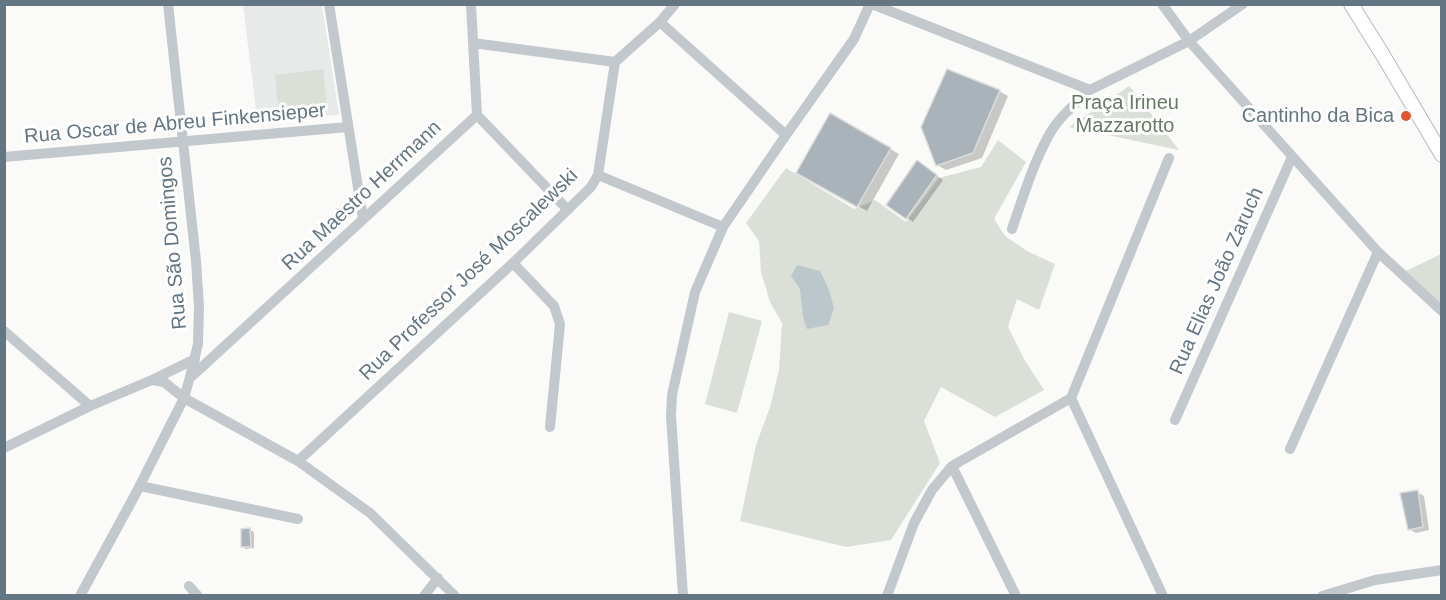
<!DOCTYPE html>
<html>
<head>
<meta charset="utf-8">
<style>
  body { margin:0 }
  #map { position:relative; width:1446px; height:600px; overflow:hidden; background:#fafaf8; font-family:Helvetica,sans-serif }
  canvas { display:block }
  .frame { position:absolute; inset:0; border:6px solid #657683; pointer-events:none }
</style>
</head>
<body>
<div id="map">
<canvas width="1446" height="600"></canvas>
<div class="frame"></div>
</div>
<script>
const ctx = document.querySelector('canvas').getContext('2d');
ctx.lineJoin = 'round';
function fillPath(path, color) { ctx.fillStyle = color; ctx.fill(path, 'evenodd'); }
function strokePath(path, color, width, dash) { ctx.strokeStyle = color; ctx.lineWidth = width; ctx.lineCap = dash ? 'butt' : 'round'; ctx.setLineDash(dash || []); ctx.stroke(path); }
function write(font, color, halo, rows, align = 'center') {
  ctx.font = font + ' Helvetica,sans-serif'; ctx.lineWidth = 6; ctx.setLineDash([]); ctx.textBaseline = 'middle'; ctx.strokeStyle = halo; ctx.fillStyle = color; for (const [text, x, y, turn = 0] of rows) {
    ctx.save(); ctx.translate(x, y); ctx.rotate((+turn || 0) * Math.PI / 180); ctx.textAlign = isNaN(turn) ? turn : align; if (halo) ctx.strokeText(text, 0, 0); ctx.fillText(text, 0, 0); ctx.restore();
  }
}
const built = new Path2D(`
  M 243,5 L 322,5 L 339,115 L 257,118 Z`);
const green = new Path2D(`
  M 323,69 L 327,107 L 279,112 L 275,75 Z
  M 1129,86 L 1136,94 L 1179,150 L 1069,127 Z
  M 998,140 L 1026,162 L 994,219 L 1005,236 L 1027,251 L 1055,264 L 1039,310 L 1017,299 L 1008,327 L 1024,359 L 1044,390 L 995,417 L 941,387 L 924,421 L 940,463 L 891,540 L 846,547 L 740,521 L 756,445 L 770,407 L 779,370 L 782,323 L 770,302 L 761,272 L 759,241 L 746,223 L 786,168 L 854,209 L 875,200 L 906,222 L 939,178 L 981,167 Z
  M 1441,254 L 1441,303 L 1438,303 L 1406,271 Z
  M 729,312 L 762,321 L 737,413 L 705,404 Z`);
const water = new Path2D(`
  M 797,265 L 820,271 L 829,290 L 834,308 L 828,325 L 807,329 L 803,317 L 800,289 L 791,276 Z`);
const shadow = new Path2D(`
  M 999,91 L 1008,96 L 982,158 L 946,170 L 937,165 Z
  M 830,115 L 899,154 L 867,211 L 798,172 Z
  M 924,166 L 943,180 L 913,222 L 888,205 Z
  M 1417,492 L 1424,496 L 1429,530 L 1416,533 L 1409,529 Z
  M 250,530 L 254,532 L 254,548 L 246,549 L 242,546 Z`);
const building = new Path2D(`
  M 947,69 L 1000,90 L 973,153 L 936,166 L 921,127 Z
  M 830,113 L 891,148 L 857,207 L 796,173 Z
  M 917,160 L 937,175 L 906,219 L 886,205 Z
  M 1418,490 L 1423,527 L 1408,530 L 1400,493 Z
  M 250,528 L 251,547 L 241,547 L 241,529 Z`);
const minor = new Path2D(`
  M 329,4 L 363,219
  M 872,4 L 1090,90 L 1189,41 L 1243,4
  M 1162,4 L 1189,41 L 1378,252 L 1442,311
  M 660,22 L 786,135
  M 473,43 L 615,62
  M 477,115 L 568,210
  M 4,157 L 348,127
  M 598,175 L 723,227
  M 1012,229 C 1023,197 1033,164 1049,135 C 1059,117 1075,104 1090,90
  M 513,263 L 554,306 L 560,324 L 550,427
  M 4,331 L 90,406
  M 191,377 L 477,115 L 471,4
  M 152,380 L 164,382 L 184,398 L 298,461 L 370,513 L 455,596
  M 1071,398 L 1163,596
  M 1175,420 L 1292,157
  M 4,448 L 90,406 L 152,380 L 195,359
  M 1290,449 L 1378,252
  M 298,461 L 513,263 L 591,187 L 598,175 L 615,62 L 660,22 L 675,4
  M 952,466 L 1016,596
  M 140,486 L 298,519
  M 189,586 L 198,596
  M 80,596 L 135,495 L 184,398 L 190,377 L 198,344 L 199,307 L 196,261 L 168,4
  M 424,596 L 438,578
  M 683,596 L 671,416 L 672,395 L 695,292 L 723,227 L 786,135 L 854,39 L 870,4
  M 887,596 L 914,523 L 932,490 L 952,466 L 1071,398 L 1169,158
  M 1322,596 L 1375,580 L 1442,570`);
const major = new Path2D(`
  M 1351,4 L 1384,57 L 1442,155`);
const markers = [
  [1406,116,6,"#e4572e"]
];
const parkNames = [
  ["Praça Irineu",1125,103],
  ["Mazzarotto",1125,126]
];
const poiNames = [
  ["Cantinho da Bica",1394,116]
];
const streetNames = [
  ["Rua Oscar de Abreu Finkensieper",175,124,-5],
  ["Rua Maestro Herrmann",362,196,-43],
  ["Rua São Domingos",173,243,-95],
  ["Rua Professor José Moscalewski",469,275,-44],
  ["Rua Elias João Zaruch",1217,281,-66]
];
fillPath(built, '#e8e9e9');
fillPath(green, '#dadfd7');
fillPath(water, '#bbc7cb');
fillPath(shadow, '#0003');
fillPath(building, '#aab3b9');
strokePath(building, '#dcdcda', 1.5);
strokePath(major, '#b5babe', 16);
strokePath(minor, '#c3c8cc', 10);
strokePath(major, '#fff', 14);
for (const [x, y, r, color] of markers) { const dot = new Path2D(); dot.arc(x, y, r, 0, 2 * Math.PI); ctx.fillStyle = color; ctx.fill(dot); strokePath(dot, '#fff', 2); }
write('20px', '#687a64', '#fff', parkNames);
write('20px', '#657683', '#fff', poiNames, 'right');
write('20px', '#657683', '#fff', streetNames);
</script>
</body>
</html>
